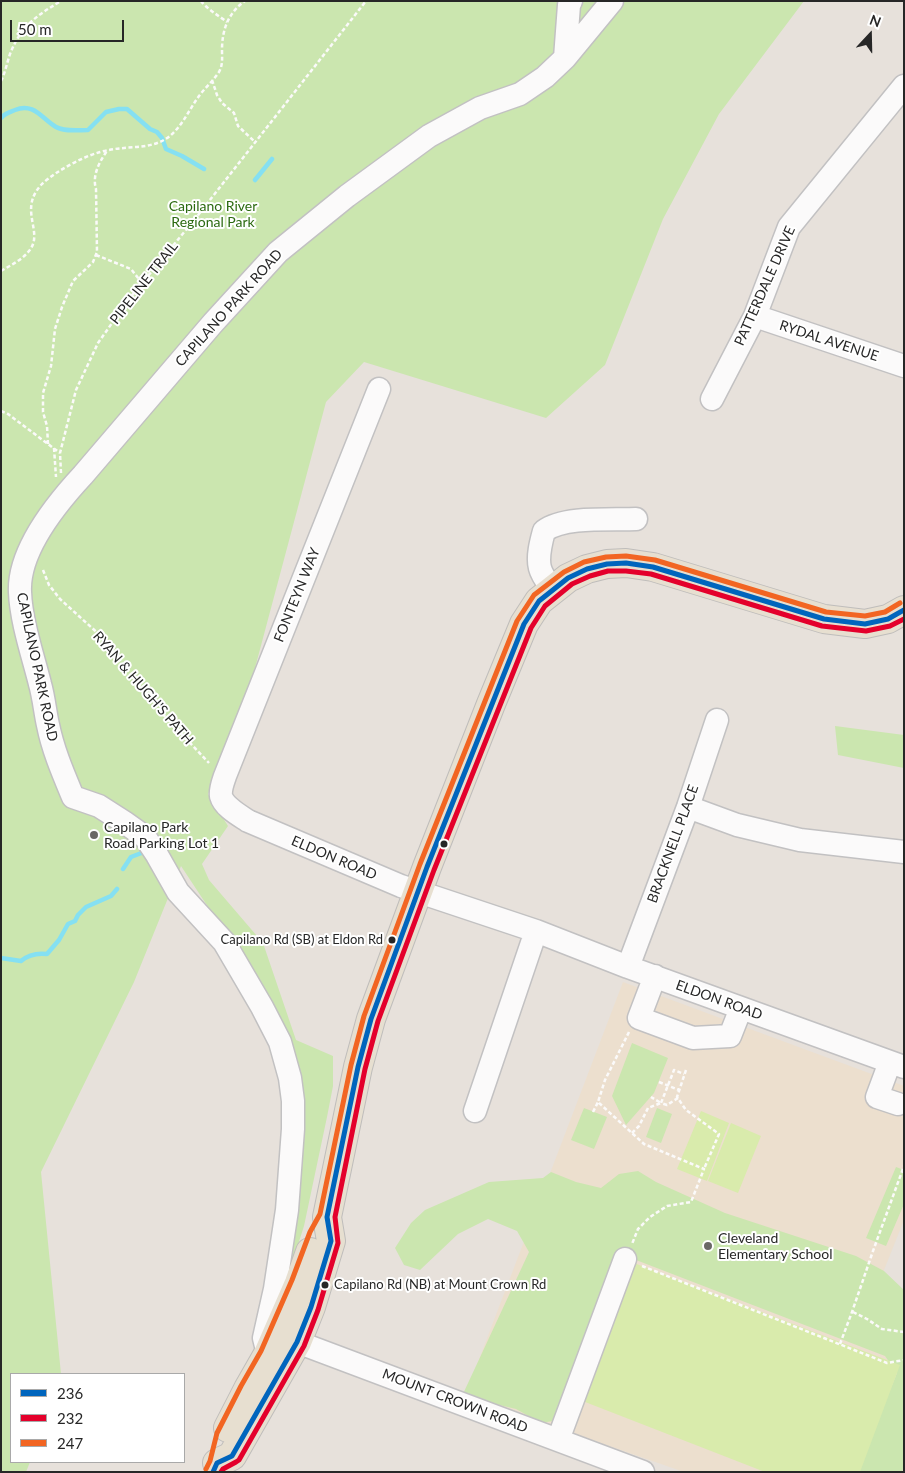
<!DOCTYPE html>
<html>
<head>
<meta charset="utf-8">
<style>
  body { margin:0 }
  #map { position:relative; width:905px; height:1473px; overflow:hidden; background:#e7e1db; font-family:Lato,sans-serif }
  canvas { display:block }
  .frame { position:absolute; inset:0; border:2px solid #272727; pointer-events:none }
  .legend { position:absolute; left:10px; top:1373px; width:175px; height:90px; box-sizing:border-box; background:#fff; border:1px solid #a9a9a9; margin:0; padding:6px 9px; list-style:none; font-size:15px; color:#272727 }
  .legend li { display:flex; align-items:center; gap:10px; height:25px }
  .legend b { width:25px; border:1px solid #a9a9a9 }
  .north { position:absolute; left:845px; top:10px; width:50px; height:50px; -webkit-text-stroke:4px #fff; paint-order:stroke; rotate:21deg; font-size:14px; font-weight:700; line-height:20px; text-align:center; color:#272727 }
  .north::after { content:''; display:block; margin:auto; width:18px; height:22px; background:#272727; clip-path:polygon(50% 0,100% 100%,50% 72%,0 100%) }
  .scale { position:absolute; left:10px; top:20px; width:114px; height:22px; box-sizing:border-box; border:2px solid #272727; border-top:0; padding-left:6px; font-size:15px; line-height:18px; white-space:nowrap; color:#272727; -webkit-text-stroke:4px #fff; paint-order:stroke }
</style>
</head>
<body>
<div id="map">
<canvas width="905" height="1473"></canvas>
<div class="frame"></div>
<ul class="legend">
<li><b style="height:6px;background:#0065bd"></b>236</li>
<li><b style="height:6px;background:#e4002b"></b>232</li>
<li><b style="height:6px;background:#f26522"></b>247</li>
</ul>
<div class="north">N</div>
<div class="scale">50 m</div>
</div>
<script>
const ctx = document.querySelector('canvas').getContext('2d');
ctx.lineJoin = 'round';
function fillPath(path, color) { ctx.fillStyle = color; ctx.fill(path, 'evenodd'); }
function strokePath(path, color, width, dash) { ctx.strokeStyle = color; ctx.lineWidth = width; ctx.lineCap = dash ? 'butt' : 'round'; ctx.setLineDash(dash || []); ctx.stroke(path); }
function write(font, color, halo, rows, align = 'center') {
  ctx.font = font + ' Lato,sans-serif'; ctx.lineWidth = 4; ctx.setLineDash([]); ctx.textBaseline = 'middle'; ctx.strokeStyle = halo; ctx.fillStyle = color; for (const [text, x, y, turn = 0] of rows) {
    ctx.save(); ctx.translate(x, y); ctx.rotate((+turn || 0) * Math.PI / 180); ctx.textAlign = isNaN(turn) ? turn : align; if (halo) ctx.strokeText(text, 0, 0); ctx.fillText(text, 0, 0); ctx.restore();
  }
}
const education = new Path2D(`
  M 623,982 L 904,1086 L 904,1220 L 878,1285 L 904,1304 L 904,1472 L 684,1472 L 465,1396 Z`);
const green = new Path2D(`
  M 1,1 L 804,1 L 719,114 L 663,219 L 605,365 L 546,418 L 364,362 L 326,402 L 247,698 L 208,794 L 228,826 L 202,864 L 209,880 L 263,943 L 296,1040 L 333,1056 L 333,1086 L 327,1117 L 304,1226 L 288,1276 L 301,1102 L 216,919 L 181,866 L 134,982 L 41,1172 L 61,1374 L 11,1374 L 11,1462 L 30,1462 L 26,1472 L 1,1472 Z
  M 835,726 L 904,735 L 904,768 L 838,755 Z
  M 632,1043 L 668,1058 L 654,1093 L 626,1125 L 612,1096 Z
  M 584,1108 L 607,1117 L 594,1149 L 571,1140 Z
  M 657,1108 L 672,1114 L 661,1143 L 646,1137 Z
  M 896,1167 L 904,1170 L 904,1204 L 886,1246 L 866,1238 Z
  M 638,1171 L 656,1182 L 725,1213 L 856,1256 L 884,1271 L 904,1290 L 904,1466 L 902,1472 L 857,1472 L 897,1373 L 885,1356 L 636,1260 L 559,1420 L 541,1423 L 516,1409 L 462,1396 L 529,1252 L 517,1231 L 488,1219 L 458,1234 L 420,1270 L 404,1265 L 395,1248 L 411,1223 L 425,1210 L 489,1182 L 543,1178 L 551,1172 L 576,1182 L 601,1188 L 619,1174 Z`);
const pitch = new Path2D(`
  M 701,1111 L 729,1123 L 707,1181 L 677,1169 Z
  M 731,1123 L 761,1136 L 738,1193 L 708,1181 Z
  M 634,1263 L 900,1365 L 860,1472 L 765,1472 L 580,1400 Z`);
const stream = new Path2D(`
  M 1,118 C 5,113 10,112 15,110 C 34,102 42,119 56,127 C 65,132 78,130 88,130 L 106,112 L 119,109 L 127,109 L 150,129 L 157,132 L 162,138 L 166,149 L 182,156 L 204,169
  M 255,180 L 272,159
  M 158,845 L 167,841
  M 123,869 L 131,857 L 144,852
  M 1,958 L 21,961 C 28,955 38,953 47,954 L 59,940 L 68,924 L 75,921 L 78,915 L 86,907 L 111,896 L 117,889`);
const path = new Path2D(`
  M 201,1 C 206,8 219,16 227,22
  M 212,80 L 217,95 L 222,103 L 234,113 L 238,126 L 255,142
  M 1,81 C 5,73 7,63 10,54 C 21,26 36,16 61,1
  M 96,255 L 131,269 L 142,283
  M 1,271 C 11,265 22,260 29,251 C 45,232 17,210 42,184 C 57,170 89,153 109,150 C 133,145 158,151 176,130 C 185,120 191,107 199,96 C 205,88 213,81 219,72 C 223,65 222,58 222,50 C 222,30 228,13 245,1
  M 1,411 L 8,414 L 60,453
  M 48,444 L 47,426 L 43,412 L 43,393 L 51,366 L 55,329 L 62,307 L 73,281 L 93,262 L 97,252 L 96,189 C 92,176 99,162 107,151
  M 54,448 L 56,477
  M 61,473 L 60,453 L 76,390 L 98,343 L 129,299 L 195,219 L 366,1
  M 43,570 L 49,585 L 60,599 L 102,637 L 157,708 L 209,763
  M 629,1032 L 605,1080 L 598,1102 L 644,1144 L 704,1169 L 691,1202 L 667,1206 L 650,1217 L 638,1229 L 632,1244
  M 686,1070 L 677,1097 L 686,1110 L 719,1134 L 704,1169
  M 659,1082 L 679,1090
  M 678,1098 L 667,1105 L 661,1103 L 674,1070 L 684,1074
  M 593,1112 L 598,1102
  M 632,1133 L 639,1126 L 648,1108 L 661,1103 L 651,1097
  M 642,1266 L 887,1363 L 904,1360
  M 853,1312 L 867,1319 L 882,1329 L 904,1332
  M 840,1344 L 852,1312 L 873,1251 L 904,1166`);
const minor = new Path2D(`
  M 612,1 L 565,58 L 545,77 L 520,94 L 480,108 L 429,136 L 347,196 L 278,252 L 213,323 L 83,475 C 57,503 18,551 20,592 C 21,621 33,656 40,684 C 44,698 45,712 48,725 C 53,750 63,773 73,797 L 99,806 L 124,822 L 145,837 L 157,855 L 178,892 L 224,942 L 262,1007 L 280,1042 L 290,1078 L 293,1101 L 293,1129 L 287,1210 L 275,1289 L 264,1338 L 268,1354 L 285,1343 L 297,1342 L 643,1472
  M 565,58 L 569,5 L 571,1
  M 755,316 L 904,366
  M 379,389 L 225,776 C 223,782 220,789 221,796 C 224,807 239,815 248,821 L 401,886 L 536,931 L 628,967 L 904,1067
  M 712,399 L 755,316 L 789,227 L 904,86
  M 553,590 C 548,583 542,576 540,568 C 537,557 541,542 544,531 C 564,516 610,520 636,519
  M 688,807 L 737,825 L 800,840 L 904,852
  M 628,967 L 688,807 L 717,720
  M 655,976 L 639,1018 L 693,1038 L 730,1036 L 741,1008
  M 890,1062 L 877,1097 L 898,1104
  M 475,1111 L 536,931
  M 558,1440 L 625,1259`);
const major = new Path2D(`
  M 228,1428 L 248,1389 L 268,1354 L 299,1283 L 310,1252
  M 217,1463 L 232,1456 L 297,1342 L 311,1307 L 331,1241 L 327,1217 L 358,1067 L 371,1019 L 427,867 L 491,704 L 524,624 L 539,601 L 568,578 L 587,569 L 607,564 L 626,563 L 653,567 L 824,619 L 865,624 L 888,619 L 904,610`);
const bus1 = new Path2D(`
  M 213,1472 L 217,1463 L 232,1456 L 297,1342 L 311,1307 L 331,1241 L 327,1217 L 358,1067 L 371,1019 L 427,867 L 524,624 L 539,601 L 568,578 L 587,569 L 607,564 L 626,563 L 653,567 L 824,619 L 865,624 L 888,619 L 904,610`);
const bus2 = new Path2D(`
  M 221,1472 L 223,1469 L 236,1462 L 239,1460 L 304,1346 L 318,1310 L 338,1243 L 335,1217 L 365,1069 L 378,1021 L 434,870 L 531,628 L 545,606 L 572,584 L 590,576 L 608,571 L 626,571 L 651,574 L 822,626 L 866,631 L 890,626 L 904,619`);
const bus3 = new Path2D(`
  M 206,1469 L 210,1461 L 217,1433 L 241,1386 L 261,1351 L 292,1280 L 310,1232 L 320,1214 L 351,1065 L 364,1016 L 420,864 L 517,621 L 534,595 L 564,572 L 584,562 L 606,557 L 626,556 L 655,560 L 826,612 L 865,616 L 885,612 L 900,603`);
const markers = [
  [94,835,5,"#6a6866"],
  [444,844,4.5,"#272727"],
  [392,940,4.5,"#272727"],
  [708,1246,5,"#6a6866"],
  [325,1285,4.5,"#272727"]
];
const busNames = [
  ["Capilano Rd (SB) at Eldon Rd",383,940],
  ["Capilano Rd (NB) at Mount Crown Rd",334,1285,"left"]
];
const parkNames = [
  ["Capilano River",213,206],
  ["Regional Park",213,222]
];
const streetNames = [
  ["PIPELINE TRAIL",144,283,-52],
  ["PATTERDALE DRIVE",765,286,-66],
  ["CAPILANO PARK ROAD",229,308,-48],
  ["RYDAL AVENUE",829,341,18],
  ["FONTEYN WAY",297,595,-68],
  ["CAPILANO PARK ROAD",37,667,78],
  ["RYAN & HUGH'S PATH",143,688,49],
  ["BRACKNELL PLACE",673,844,-70],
  ["ELDON ROAD",334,858,23],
  ["ELDON ROAD",719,1000,20],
  ["MOUNT CROWN ROAD",455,1401,21]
];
const poiNames = [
  ["Capilano Park",104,827],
  ["Road Parking Lot 1",104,843],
  ["Cleveland",718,1238],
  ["Elementary School",718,1254]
];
fillPath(education, '#ecdfce');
fillPath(green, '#cbe6af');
fillPath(pitch, '#d9ebac');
strokePath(stream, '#85e0f2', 4.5);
strokePath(minor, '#c2c1c2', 25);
strokePath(major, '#bfbdbb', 30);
strokePath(path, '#fbfafa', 2.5, [4, 2.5]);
strokePath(minor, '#fbfafa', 22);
strokePath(major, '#e7dfd0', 28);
strokePath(bus1, '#0065bd', 5);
strokePath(bus2, '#e4002b', 5);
strokePath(bus3, '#f26522', 5);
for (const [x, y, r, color] of markers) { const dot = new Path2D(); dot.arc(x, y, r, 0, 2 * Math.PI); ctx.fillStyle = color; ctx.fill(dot); strokePath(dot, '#fff', 2); }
write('13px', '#272727', '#fff', busNames, 'right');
write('14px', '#2c6a11', '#fff', parkNames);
write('14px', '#272727', '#fff', streetNames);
write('14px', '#272727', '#fff', poiNames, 'left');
</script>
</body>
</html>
